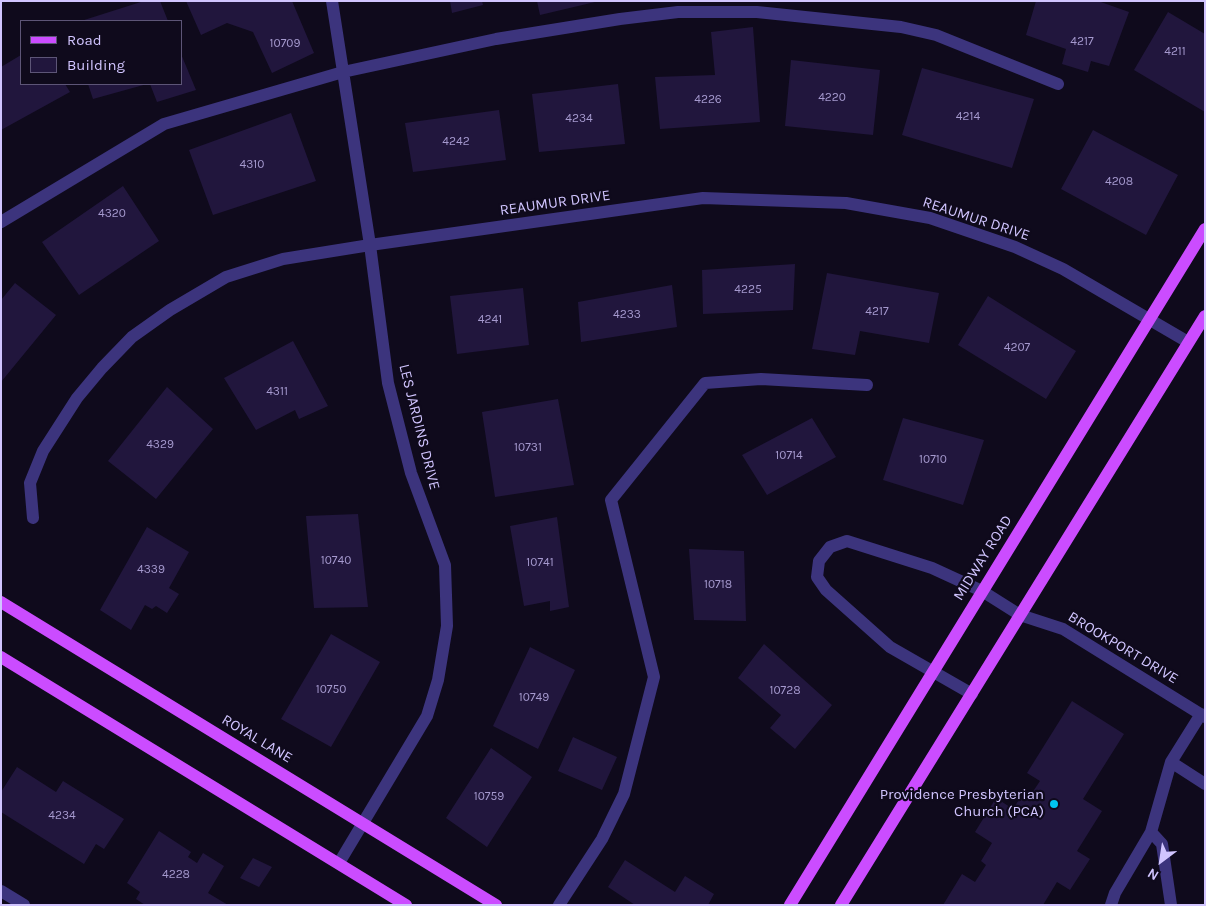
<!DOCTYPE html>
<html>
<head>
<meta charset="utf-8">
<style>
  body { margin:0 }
  #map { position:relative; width:1206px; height:906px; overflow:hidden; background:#0f0a1c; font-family:Karla,sans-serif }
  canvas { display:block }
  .frame { position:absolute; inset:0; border:2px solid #d1c5ff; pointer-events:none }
  .legend { position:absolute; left:20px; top:20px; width:162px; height:65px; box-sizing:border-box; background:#0f0a1c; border:1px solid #5d5577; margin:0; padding:6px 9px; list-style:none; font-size:15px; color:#d1c5ff }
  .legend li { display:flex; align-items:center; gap:10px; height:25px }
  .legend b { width:25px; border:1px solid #5d5577 }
  .north { position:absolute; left:1136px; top:836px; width:50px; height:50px; -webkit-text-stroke:4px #0f0a1c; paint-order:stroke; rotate:211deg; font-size:14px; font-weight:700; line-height:20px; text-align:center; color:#d1c5ff }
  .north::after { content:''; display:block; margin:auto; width:18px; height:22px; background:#d1c5ff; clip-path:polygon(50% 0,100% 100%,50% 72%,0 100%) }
</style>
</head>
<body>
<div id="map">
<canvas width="1206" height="906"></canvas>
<div class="frame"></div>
<ul class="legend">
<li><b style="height:6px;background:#cb4cff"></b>Road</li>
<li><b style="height:14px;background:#21163d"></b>Building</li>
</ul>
<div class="north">N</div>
</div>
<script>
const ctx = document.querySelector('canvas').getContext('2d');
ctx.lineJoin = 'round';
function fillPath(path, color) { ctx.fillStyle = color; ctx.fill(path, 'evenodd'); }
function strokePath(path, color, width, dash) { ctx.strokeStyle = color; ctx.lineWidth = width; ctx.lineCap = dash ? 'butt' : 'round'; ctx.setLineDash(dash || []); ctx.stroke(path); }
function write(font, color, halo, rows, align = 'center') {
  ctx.font = font + ' Karla,sans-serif'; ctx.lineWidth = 4.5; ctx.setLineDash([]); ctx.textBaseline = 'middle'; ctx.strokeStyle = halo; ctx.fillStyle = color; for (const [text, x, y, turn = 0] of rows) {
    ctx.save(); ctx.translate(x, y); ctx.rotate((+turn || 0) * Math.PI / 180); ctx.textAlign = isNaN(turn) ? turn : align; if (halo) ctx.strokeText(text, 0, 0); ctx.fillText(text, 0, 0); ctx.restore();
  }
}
const building = new Path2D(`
  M 144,1 L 160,1 L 168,21 L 81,21 Z
  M 186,1 L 292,1 L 314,53 L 272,73 L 253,32 L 227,23 L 201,35 Z
  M 450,1 L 482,1 L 483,5 L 452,13 Z
  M 537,1 L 595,1 L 595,2 L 540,15 Z
  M 1036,1 L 1098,1 L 1129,12 L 1109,66 L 1091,61 L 1088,72 L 1062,64 L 1066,49 L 1026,35 Z
  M 1168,12 L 1205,34 L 1205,112 L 1134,70 Z
  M 753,27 L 760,122 L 660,129 L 655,77 L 715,75 L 711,32 Z
  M 181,54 L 196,90 L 157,102 L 150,84 L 181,84 Z
  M 21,55 L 21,84 L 65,84 L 70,92 L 1,130 L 1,67 Z
  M 791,60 L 880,70 L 873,135 L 785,126 Z
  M 922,68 L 1034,99 L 1012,168 L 902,135 Z
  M 88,84 L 147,84 L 93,99 Z
  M 618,84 L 625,144 L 539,152 L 532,94 Z
  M 499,110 L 506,160 L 413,172 L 405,123 Z
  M 291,113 L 316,181 L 213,215 L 189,150 Z
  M 1093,130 L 1178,175 L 1146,235 L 1061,189 Z
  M 123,186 L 159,241 L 79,295 L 42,242 Z
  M 795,264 L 793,310 L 703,314 L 702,270 Z
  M 827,273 L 939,293 L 929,343 L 860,331 L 855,355 L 812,349 Z
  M 15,283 L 56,315 L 1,382 L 1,300 Z
  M 672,285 L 677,327 L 581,342 L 578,302 Z
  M 523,288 L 529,345 L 457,354 L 450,296 Z
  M 988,296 L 1076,351 L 1046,399 L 958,345 Z
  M 293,341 L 328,406 L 299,419 L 295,410 L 256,430 L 224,378 Z
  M 167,387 L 213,429 L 156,499 L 108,461 Z
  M 558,399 L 574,485 L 495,497 L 482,412 Z
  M 812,418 L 836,457 L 767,495 L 742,455 Z
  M 903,418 L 984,440 L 963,505 L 883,480 Z
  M 358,514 L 368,607 L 314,608 L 306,516 Z
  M 557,517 L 569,607 L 550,611 L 550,601 L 524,606 L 510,526 Z
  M 147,527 L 189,552 L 169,588 L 179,594 L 167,613 L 156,606 L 152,609 L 145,605 L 131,630 L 100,610 Z
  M 689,549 L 744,551 L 746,621 L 694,620 Z
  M 331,634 L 380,662 L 331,747 L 281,719 Z
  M 764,644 L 832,705 L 795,749 L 770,728 L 781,715 L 738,678 Z
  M 530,647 L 575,670 L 538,749 L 493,726 Z
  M 1072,701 L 1124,734 L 1083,799 L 1102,811 L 1077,851 L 1090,859 L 1070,890 L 1057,882 L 1043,905 L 943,905 L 962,874 L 975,882 L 986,865 L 981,861 L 992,843 L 975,832 L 996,798 L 1013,809 L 1024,792 L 1030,796 L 1040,781 L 1027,773 Z
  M 573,737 L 617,757 L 602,790 L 558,771 Z
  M 491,748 L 532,777 L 487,847 L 446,818 Z
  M 17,767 L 56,792 L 63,781 L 124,819 L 104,849 L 96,844 L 84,864 L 1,812 L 1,792 Z
  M 159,831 L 191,852 L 188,857 L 197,863 L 203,853 L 224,866 L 208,893 L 228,905 L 145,905 L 136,899 L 140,892 L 127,883 Z
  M 253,858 L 272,867 L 259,887 L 240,878 Z
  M 625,860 L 675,892 L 685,876 L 714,894 L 708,905 L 635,905 L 608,887 Z`);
const minor = new Path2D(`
  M 332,1 L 370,245 L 388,383 L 411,473 L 445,565 L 447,626 L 438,680 L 427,716 L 339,863
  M 1,222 L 164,124 L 343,72 L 496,39 L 620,19 L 678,12 L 757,12 L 901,27 L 936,35 L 1058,84
  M 33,518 L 30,483 L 43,451 L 77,398 L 102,368 L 132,337 L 170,310 L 226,277 L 283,259 L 370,245 L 703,198 L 846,203 L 930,218 L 1015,247 L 1063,269 L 1188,342
  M 972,694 L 890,647 L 826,590 L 817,577 L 819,561 L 830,547 L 847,541 L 932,568 L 982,591 L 1020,615 L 1063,629 L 1205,717
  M 1171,762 L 1205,784
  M 1151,832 L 1162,844 L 1171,905
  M 1,891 L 24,905
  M 559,905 L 602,839 L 624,794 L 654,677 L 611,500 L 705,383 L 761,379 L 867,385
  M 1111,905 L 1115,893 L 1151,832 L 1171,762 L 1201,714`);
const major = new Path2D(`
  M 1,602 L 496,905
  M 1,657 L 406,905
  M 790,905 L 1205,229
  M 841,905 L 1205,316`);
const markers = [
  [1054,804,5,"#00c5f0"]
];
const numberNames = [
  ["4217",1082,42],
  ["10709",285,44],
  ["4211",1175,52],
  ["4220",832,98],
  ["4226",708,100],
  ["4214",968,117],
  ["4234",579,119],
  ["4242",456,142],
  ["4310",252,165],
  ["4208",1119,182],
  ["4320",112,214],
  ["4225",748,290],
  ["4217",877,312],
  ["4233",627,315],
  ["4241",490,320],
  ["4207",1017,348],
  ["4311",277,392],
  ["4329",160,445],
  ["10731",528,448],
  ["10714",789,456],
  ["10710",933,460],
  ["10740",336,561],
  ["10741",540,563],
  ["4339",151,570],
  ["10718",718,585],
  ["10750",331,690],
  ["10728",785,691],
  ["10749",534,698],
  ["10759",489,797],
  ["4234",62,816],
  ["4228",176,875]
];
const streetNames = [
  ["REAUMUR DRIVE",555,203,-8],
  ["REAUMUR DRIVE",976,219,18],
  ["LES JARDINS DRIVE",419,427,76],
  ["MIDWAY ROAD",983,558,-58],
  ["BROOKPORT DRIVE",1123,648,31],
  ["ROYAL LANE",257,739,31]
];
const poiNames = [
  ["Providence Presbyterian",1044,795],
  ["Church (PCA)",1044,812]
];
fillPath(building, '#21163d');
strokePath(minor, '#3c347d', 12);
strokePath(major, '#cb4cff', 12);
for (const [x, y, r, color] of markers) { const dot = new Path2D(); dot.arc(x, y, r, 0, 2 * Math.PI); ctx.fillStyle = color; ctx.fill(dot); strokePath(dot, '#0f0a1c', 2); }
write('12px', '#a599ce', null, numberNames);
write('15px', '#d1c5ff', '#0f0a1c', streetNames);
write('15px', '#d1c5ff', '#0f0a1c', poiNames, 'right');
</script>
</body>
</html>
